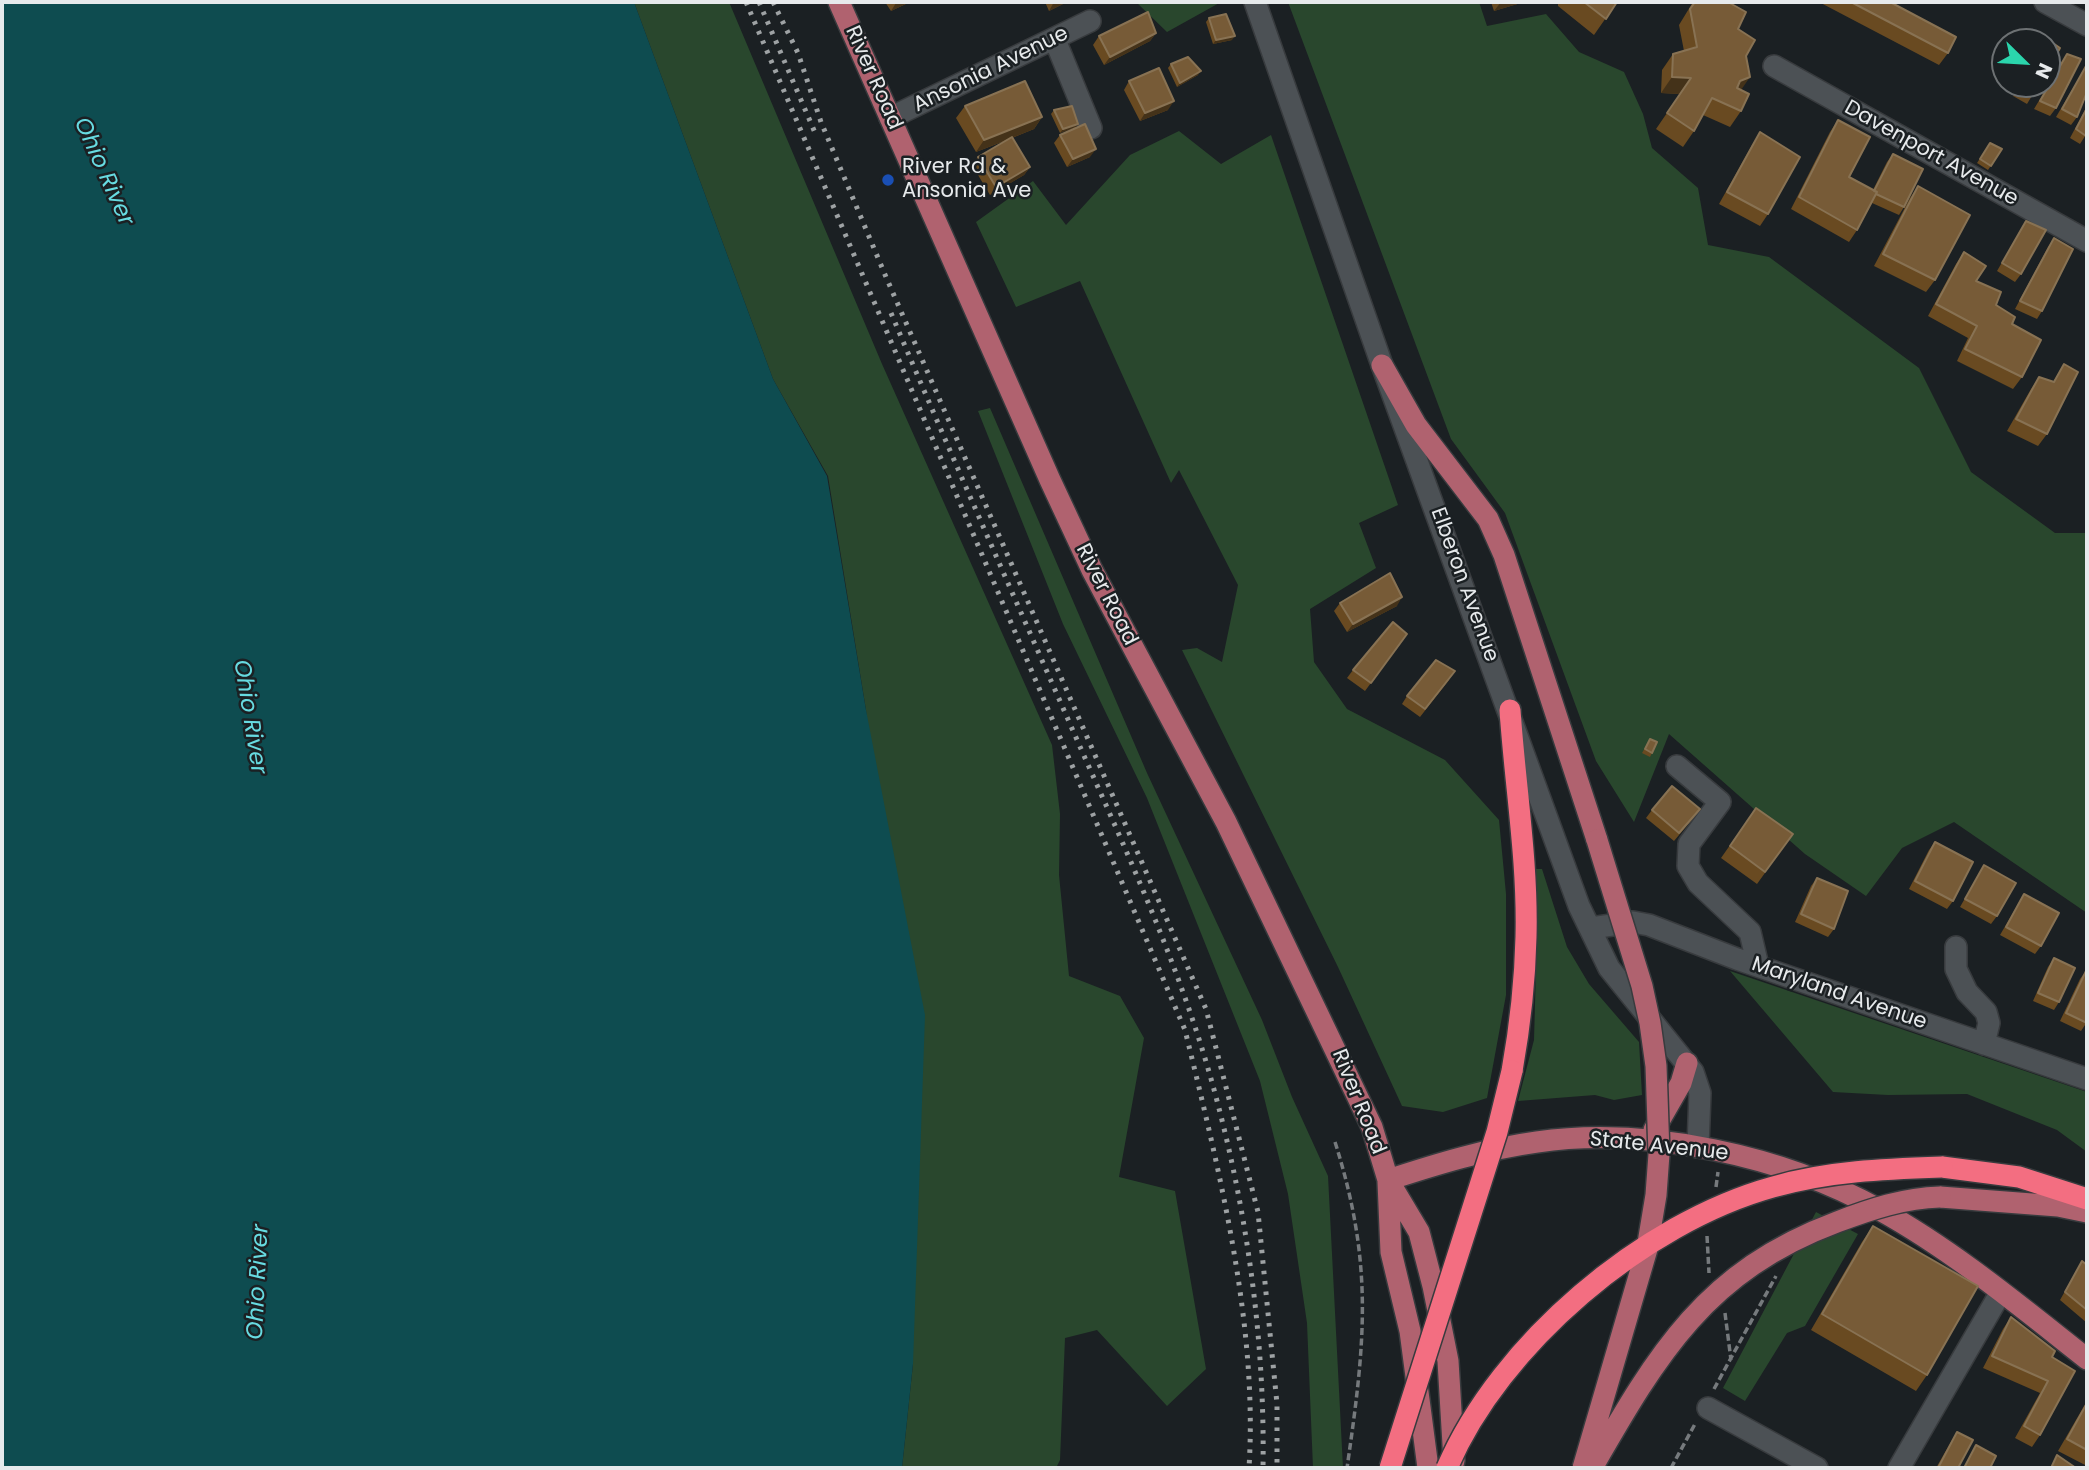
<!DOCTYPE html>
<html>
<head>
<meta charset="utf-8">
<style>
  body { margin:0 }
  #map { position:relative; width:2089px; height:1470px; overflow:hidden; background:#1b2023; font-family:Poppins,sans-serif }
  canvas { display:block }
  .frame { position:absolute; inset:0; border:4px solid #e7eaec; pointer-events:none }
  .north { position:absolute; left:1991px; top:28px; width:70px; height:70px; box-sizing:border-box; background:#1b2023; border:2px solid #6d7173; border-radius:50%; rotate:114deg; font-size:19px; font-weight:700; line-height:28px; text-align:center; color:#e7eaec }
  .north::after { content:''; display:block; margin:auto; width:24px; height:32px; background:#2bd5ac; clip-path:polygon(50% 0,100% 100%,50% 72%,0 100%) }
</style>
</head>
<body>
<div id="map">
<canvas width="2089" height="1470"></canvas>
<div class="frame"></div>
<div class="north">N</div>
</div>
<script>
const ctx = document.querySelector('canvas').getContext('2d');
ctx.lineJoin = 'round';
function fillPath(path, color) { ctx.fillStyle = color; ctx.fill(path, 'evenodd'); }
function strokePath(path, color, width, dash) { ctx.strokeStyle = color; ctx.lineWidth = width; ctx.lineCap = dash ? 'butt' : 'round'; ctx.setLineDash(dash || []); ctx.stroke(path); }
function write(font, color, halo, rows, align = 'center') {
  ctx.font = font + ' Poppins,sans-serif'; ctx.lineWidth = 5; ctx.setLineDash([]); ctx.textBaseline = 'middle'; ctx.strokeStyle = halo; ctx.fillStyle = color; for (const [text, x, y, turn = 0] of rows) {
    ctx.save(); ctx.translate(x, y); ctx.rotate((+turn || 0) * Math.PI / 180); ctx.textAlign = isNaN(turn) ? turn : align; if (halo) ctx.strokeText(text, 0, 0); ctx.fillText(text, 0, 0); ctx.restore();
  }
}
const green = new Path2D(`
  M 634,2 L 729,2 L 882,364 L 1052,745 L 1060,814 L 1059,875 L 1069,976 L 1120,996 L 1144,1038 L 1119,1177 L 1175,1191 L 1206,1369 L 1167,1406 L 1097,1330 L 1065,1338 L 1060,1460 L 1056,1468 L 902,1468 L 913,1364 L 866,710 L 828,476 L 773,379 Z
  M 1136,2 L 1221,2 L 1167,32 Z
  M 1288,2 L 1479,2 L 1487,26 L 1546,14 L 1579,52 L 1624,72 L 1643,114 L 1652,148 L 1698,188 L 1708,245 L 1769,257 L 1919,368 L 1971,472 L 2055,533 L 2087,533 L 2087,913 L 1954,822 L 1902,848 L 1866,896 L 1805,854 L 1669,734 L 1634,822 L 1596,761 L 1505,513 L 1451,439 Z
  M 1179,131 L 1221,164 L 1271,135 L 1398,505 L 1359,523 L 1376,568 L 1310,609 L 1314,662 L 1347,709 L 1445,760 L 1499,820 L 1506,894 L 1506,995 L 1487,1098 L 1443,1112 L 1402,1106 L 1338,967 L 1182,650 L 1197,648 L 1222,662 L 1238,585 L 1179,470 L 1171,483 L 1080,281 L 1016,307 L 976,222 L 1033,181 L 1066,225 L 1130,155 Z
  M 990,408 L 1147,773 L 1262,1020 L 1292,1097 L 1328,1176 L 1343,1468 L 1313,1468 L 1307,1323 L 1288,1194 L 1260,1081 L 1147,798 L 1063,624 L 978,411 Z
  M 1533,869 L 1542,869 L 1567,947 L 1589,984 L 1639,1042 L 1642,1095 L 1614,1100 L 1595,1095 L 1518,1101 L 1534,1040 L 1537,932 Z
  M 1730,971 L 2087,1092 L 2087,1152 L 2057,1130 L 1967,1094 L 1888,1095 L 1833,1092 Z
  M 1816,1212 L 1858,1234 L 1805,1326 L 1787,1333 L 1745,1401 L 1723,1388 Z`);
const water = new Path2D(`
  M 2,2 L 634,2 L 773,379 L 827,476 L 866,710 L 925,1015 L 913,1364 L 902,1468 L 2,1468 Z`);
const path = new Path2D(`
  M 1335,1142 C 1374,1265 1365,1343 1347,1468
  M 1716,1187 L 1718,1172
  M 1707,1236 L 1709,1273
  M 1725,1313 L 1731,1360
  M 1714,1389 L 1776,1276
  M 1671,1468 L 1695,1424`);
const minor = new Path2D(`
  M 1255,2 L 1382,365 L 1579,906 L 1609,968 L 1693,1072 L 1700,1093 L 1698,1147
  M 2045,2 L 2087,25
  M 1055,40 L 1091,128
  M 1774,66 L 2087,241
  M 890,118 L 1090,21
  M 1677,766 L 1720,802 L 1689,844 L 1688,866 L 1698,883 L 1750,932 L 1758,966
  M 1591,928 L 1633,922 L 1649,925 L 1737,959 L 2087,1079
  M 1956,947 L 1956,969 L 1967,992 L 1986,1012 L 1989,1023 L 1984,1044
  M 1708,1408 L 1817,1468
  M 1899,1468 L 2001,1292`);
const major = new Path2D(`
  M 839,2 L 1050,480 L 1092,570 L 1226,822 L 1372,1127 L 1388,1180 L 1419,1232 L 1433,1286 L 1448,1361 L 1454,1461
  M 1382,365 L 1416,425 L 1488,519 L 1504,555 L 1597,840
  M 1654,1130 L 1681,1083 L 1687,1063
  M 1388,1180 C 1437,1164 1486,1149 1537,1142 C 1647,1126 1784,1156 1880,1210 C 1954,1251 2021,1307 2087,1359
  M 1388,1182 L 1391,1252 L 1410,1331 L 1428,1468
  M 1940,1197 L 2058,1206 L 2087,1212`);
const highway = new Path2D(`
  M 1510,710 C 1515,785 1528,861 1526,937 C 1525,982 1520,1026 1512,1071
  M 1942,1167 L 2019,1177 L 2087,1199`);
const rail = new Path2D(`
  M 746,2 L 1185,1030 C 1219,1169 1258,1325 1249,1468
  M 759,2 L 816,135
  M 773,2 L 798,53 L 821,122 L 886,277 L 1206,1009 L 1258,1212 L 1277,1404 L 1277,1468
  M 891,313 C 954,462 1020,610 1085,758 C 1134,868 1185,980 1216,1097 C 1248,1217 1265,1344 1263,1468`);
const majorBridge = new Path2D(`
  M 1583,1468 L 1647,1249 L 1656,1195 L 1659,1154 L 1656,1066 L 1650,1023 L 1642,986 L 1597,840
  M 1592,1468 C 1658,1353 1706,1271 1837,1222 C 1871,1209 1904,1198 1940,1197`);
const highwayBridge = new Path2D(`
  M 1390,1468 L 1497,1132 L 1512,1071
  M 1447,1468 C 1500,1344 1643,1223 1773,1187 C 1828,1171 1885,1169 1942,1167`);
const wall = new Path2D(`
  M 885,2 L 910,2 L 891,11 Z
  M 1045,2 L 1067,2 L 1049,11 Z
  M 1491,2 L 1524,2 L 1494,11 Z
  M 1558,2 L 1617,2 L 1594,35 L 1558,6 Z
  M 1693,2 L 1728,2 L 1738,29 L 1746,56 L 1740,90 L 1741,111 L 1730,127 L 1703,115 L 1694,131 L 1683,147 L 1656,129 L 1680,94 L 1661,93 L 1662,70 L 1673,54 L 1684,51 L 1679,25 Z
  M 1819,2 L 1890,2 L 1948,53 L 1939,65 Z
  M 1209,18 L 1232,40 L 1213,44 L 1206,22 Z
  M 1156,33 L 1150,41 L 1104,65 L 1093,45 L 1099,36 Z
  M 2067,54 L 2056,108 L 2050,116 L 2034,109 Z
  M 1171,64 L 1198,75 L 1177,87 L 1168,68 Z
  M 2086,66 L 2077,117 L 2071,125 L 2056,117 Z
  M 1129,81 L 1168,110 L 1140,121 L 1124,90 Z
  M 2020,84 L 2039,84 L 2027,104 L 2013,96 Z
  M 965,106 L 1042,117 L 1034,129 L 1012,138 L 1030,167 L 1024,175 L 990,195 L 972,165 L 978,157 L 1007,140 L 976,152 L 956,118 Z
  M 2087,106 L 2087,133 L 2080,144 L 2070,138 Z
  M 1054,110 L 1078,124 L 1060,133 L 1051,114 Z
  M 1838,120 L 1849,177 L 1873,190 L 1887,162 L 1893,154 L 1904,207 L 1899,215 L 1872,203 L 1857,230 L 1849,242 L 1791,209 L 1830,132 Z
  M 1760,132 L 1768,214 L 1760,226 L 1719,204 L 1752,145 Z
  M 1060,135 L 1090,157 L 1067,167 L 1054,143 Z
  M 1990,143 L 2002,149 L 1988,170 L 1977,163 Z
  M 1918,186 L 1935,280 L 1926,292 L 1874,266 L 1910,198 Z
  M 2026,221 L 2021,274 L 2015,282 L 1997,271 Z
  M 2054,238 L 2042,311 L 2037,319 L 2015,309 L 2048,247 Z
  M 1964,252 L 1976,281 L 1996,305 L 2012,324 L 2022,377 L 2013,389 L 1957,361 L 1968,338 L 1928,316 L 1956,264 Z
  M 2064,364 L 2047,434 L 2038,446 L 2007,431 L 2031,389 L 2039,377 L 2053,382 Z
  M 1340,603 L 1397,606 L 1347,632 L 1334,611 Z
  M 1407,634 L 1365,691 L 1347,678 L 1353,670 Z
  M 1449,680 L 1420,717 L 1402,704 L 1407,696 Z
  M 1650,739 L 1652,753 L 1650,757 L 1642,753 Z
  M 1756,808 L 1793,834 L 1757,884 L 1721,858 Z
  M 1652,810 L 1694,817 L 1674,841 L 1646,818 Z
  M 1935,842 L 1953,901 L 1947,909 L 1909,889 L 1929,850 Z
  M 1984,865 L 1997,916 L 1991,924 L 1960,907 Z
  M 1817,878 L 1834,929 L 1828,937 L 1795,922 L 1811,886 Z
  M 2024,894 L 2041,946 L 2035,954 L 2000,935 Z
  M 2054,958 L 2059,1002 L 2054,1010 L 2033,1001 L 2048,967 Z
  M 2086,971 L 2087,1022 L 2081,1031 L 2060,1021 L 2080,979 Z
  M 1873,1226 L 1927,1375 L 1916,1391 L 1811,1330 L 1862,1242 Z
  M 2082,1261 L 2087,1265 L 2087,1323 L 2060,1300 Z
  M 2011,1317 L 2052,1357 L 2040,1435 L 2032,1447 L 2015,1438 L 2040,1393 L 1983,1368 L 2003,1329 Z
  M 2087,1401 L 2087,1466 L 2058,1451 Z
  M 1957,1432 L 1958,1468 L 1936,1468 L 1952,1440 Z`);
const shadedWall = new Path2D(`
  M 899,2 L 910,2 L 891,11 L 896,3 Z
  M 1054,2 L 1067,2 L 1049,11 Z
  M 1501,2 L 1524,2 L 1494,11 Z
  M 1156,33 L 1150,41 L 1104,65 L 1110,57 Z
  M 1235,36 L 1232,40 L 1213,44 L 1216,40 Z
  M 1201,71 L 1198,75 L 1177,87 L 1180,83 Z
  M 1672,77 L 1691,78 L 1680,94 L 1661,93 Z
  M 1750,77 L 1739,93 L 1729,97 L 1740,81 Z
  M 1174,101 L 1168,110 L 1140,121 L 1145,113 Z
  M 1042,117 L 1034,129 L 976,152 L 984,140 Z
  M 1078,124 L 1075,128 L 1060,133 L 1063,129 Z
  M 1096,149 L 1090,157 L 1067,167 L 1073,159 Z
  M 1030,167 L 1024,175 L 990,195 L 996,187 Z
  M 1402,597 L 1397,606 L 1347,632 L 1353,624 Z`);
const building = new Path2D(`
  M 1584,2 L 1617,2 L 1606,19 Z
  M 1695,2 L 1728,2 L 1746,12 L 1738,29 L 1755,40 L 1746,56 L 1750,77 L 1740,81 L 1737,88 L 1749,94 L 1741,111 L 1712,98 L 1694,131 L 1667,113 L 1691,78 L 1672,77 L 1673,54 L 1697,47 L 1690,9 Z
  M 1851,2 L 1890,2 L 1956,37 L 1948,53 Z
  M 1148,12 L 1156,33 L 1110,57 L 1099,36 Z
  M 1226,14 L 1235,36 L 1216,40 L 1209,18 Z
  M 2047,39 L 2060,48 L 2047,71 L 2047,42 L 2045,42 Z
  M 2067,54 L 2081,59 L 2056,108 L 2040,101 Z
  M 1188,57 L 1201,71 L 1180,83 L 1171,64 Z
  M 2086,66 L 2087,67 L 2087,92 L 2077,117 L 2062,109 Z
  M 1159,68 L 1174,101 L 1145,113 L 1129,81 Z
  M 1025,81 L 1042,117 L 984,140 L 965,106 Z
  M 2021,84 L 2039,84 L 2032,96 L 2019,88 Z
  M 1072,106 L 1078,124 L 1063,129 L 1054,110 Z
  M 2087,108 L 2087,133 L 2086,136 L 2076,129 Z
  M 1838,120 L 1870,137 L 1849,177 L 1877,192 L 1857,230 L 1799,197 Z
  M 1085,124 L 1096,149 L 1073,159 L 1060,135 Z
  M 1760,132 L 1800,157 L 1768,214 L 1727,192 Z
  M 1012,137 L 1030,167 L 996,187 L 978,157 Z
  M 1990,143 L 2002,149 L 1991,166 L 1980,159 Z
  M 1893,154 L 1923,169 L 1904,207 L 1876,194 L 1877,192 L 1874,191 Z
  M 1918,186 L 1970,215 L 1935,280 L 1883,254 Z
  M 2026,221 L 2046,230 L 2021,274 L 2002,263 Z
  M 2054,238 L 2073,249 L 2042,311 L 2020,301 Z
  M 1964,252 L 1986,266 L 1976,281 L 2001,292 L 1996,305 L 2015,317 L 2012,324 L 2041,340 L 2022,377 L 1965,349 L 1977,326 L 1936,304 Z
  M 2064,364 L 2078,372 L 2047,434 L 2016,419 L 2039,377 L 2054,382 Z
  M 1390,573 L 1402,597 L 1353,624 L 1340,603 Z
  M 1393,622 L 1407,634 L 1371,683 L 1353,670 Z
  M 1436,660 L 1455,671 L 1425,709 L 1407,696 Z
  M 1650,739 L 1657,742 L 1652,753 L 1645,749 Z
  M 1672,786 L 1700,809 L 1679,833 L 1652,810 Z
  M 1756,808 L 1793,834 L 1765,872 L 1730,846 Z
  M 1935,842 L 1973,862 L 1953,901 L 1915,881 Z
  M 1984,865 L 2016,883 L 1997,916 L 1965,899 Z
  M 1817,878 L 1848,891 L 1834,929 L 1801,914 Z
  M 2024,894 L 2059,913 L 2041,946 L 2006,927 Z
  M 2054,958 L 2075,968 L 2059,1002 L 2038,993 Z
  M 2086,971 L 2087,972 L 2087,1023 L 2066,1013 Z
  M 1873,1226 L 1978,1286 L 1927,1375 L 1822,1314 Z
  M 2082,1261 L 2087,1265 L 2087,1310 L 2065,1292 Z
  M 2011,1317 L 2055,1351 L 2052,1357 L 2075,1371 L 2040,1435 L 2024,1426 L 2048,1381 L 1992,1356 Z
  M 2087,1403 L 2087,1450 L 2067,1439 Z
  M 1957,1432 L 1973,1440 L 1958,1468 L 1938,1468 Z
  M 1976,1445 L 1996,1456 L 1990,1468 L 1964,1468 Z
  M 2057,1455 L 2076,1468 L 2051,1468 Z`);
const markers = [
  [888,180,7,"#1a4fb4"]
];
const streetNames = [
  ["Ansonia Avenue",991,70,-26],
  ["River Road",873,78,66],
  ["Davenport Avenue",1931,154,29],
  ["Elberon Avenue",1464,585,70],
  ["River Road",1106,595,63],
  ["Maryland Avenue",1839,994,19],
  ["River Road",1358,1102,68],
  ["State Avenue",1659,1147,6]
];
const poiNames = [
  ["River Rd &",902,168],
  ["Ansonia Ave",902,192]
];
const waterNames = [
  ["Ohio River",103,172,66],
  ["Ohio River",249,717,81],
  ["Ohio River",259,1282,-87]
];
fillPath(green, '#29472d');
fillPath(water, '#0e4c50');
strokePath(minor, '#383b3e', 24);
strokePath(major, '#383b3e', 24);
strokePath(highway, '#383b3e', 24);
strokePath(path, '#767a7d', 3.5, [7, 3.5]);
strokePath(minor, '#4c5155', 21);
strokePath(major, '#b0626f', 21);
strokePath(highway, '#f36e81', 21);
strokePath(rail, '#9ea2a4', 5, [3.5, 7]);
strokePath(majorBridge, '#383b3e', 24, []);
strokePath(highwayBridge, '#383b3e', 24, []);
strokePath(majorBridge, '#b0626f', 21);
strokePath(highwayBridge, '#f36e81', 21);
fillPath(wall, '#694a21');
fillPath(shadedWall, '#443219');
fillPath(building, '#775b37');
strokePath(building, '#887253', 2);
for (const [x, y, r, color] of markers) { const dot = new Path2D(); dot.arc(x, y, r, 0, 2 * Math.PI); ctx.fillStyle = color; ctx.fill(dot); strokePath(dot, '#1b2023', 2.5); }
write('21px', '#e7eaec', '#1b2023', streetNames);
write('21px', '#e7eaec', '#1b2023', poiNames, 'left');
write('italic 23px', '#67dbe1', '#1b2023', waterNames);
</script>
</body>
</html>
